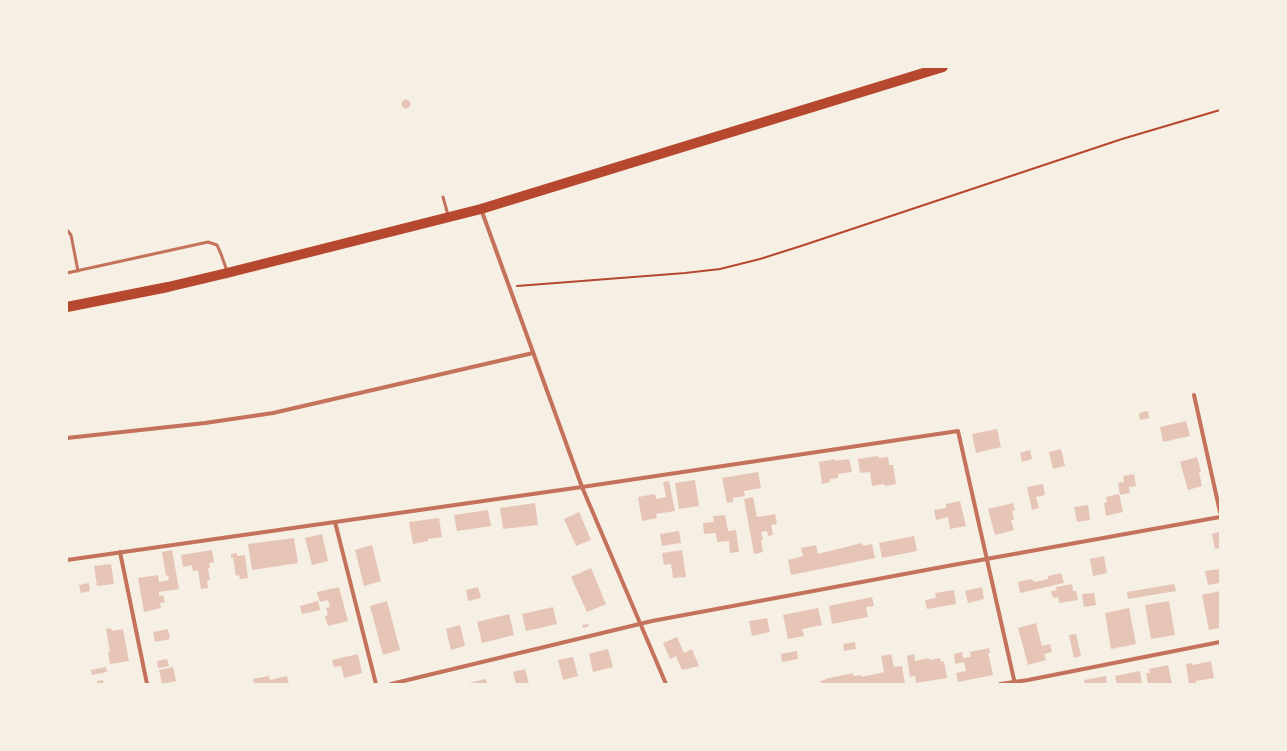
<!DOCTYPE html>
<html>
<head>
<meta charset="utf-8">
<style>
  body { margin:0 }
  #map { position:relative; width:1287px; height:751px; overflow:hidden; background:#f6efe4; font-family:"Archivo Narrow",sans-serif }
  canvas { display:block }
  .frame { position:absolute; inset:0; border:68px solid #f6efe4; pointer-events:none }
</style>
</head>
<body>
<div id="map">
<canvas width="1287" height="751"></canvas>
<div class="frame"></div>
</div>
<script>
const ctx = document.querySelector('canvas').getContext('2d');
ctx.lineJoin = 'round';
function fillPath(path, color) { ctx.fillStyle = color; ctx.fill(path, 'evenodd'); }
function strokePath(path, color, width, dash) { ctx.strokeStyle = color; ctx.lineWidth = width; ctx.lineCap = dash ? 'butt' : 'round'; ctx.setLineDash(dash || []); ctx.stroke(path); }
const building = new Path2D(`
  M401.5 104a4.5 4.5 0 1 1 9 0a4.5 4.5 0 1 1-9 0Z
  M 1148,411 L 1149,418 L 1140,420 L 1139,413 Z
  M 1186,421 L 1190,436 L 1163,442 L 1160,427 Z
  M 997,429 L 1001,447 L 976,453 L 972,434 Z
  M 1061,449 L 1065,466 L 1053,469 L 1049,452 Z
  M 1030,450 L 1032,459 L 1022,462 L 1020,453 Z
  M 878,456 L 879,458 L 888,457 L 889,465 L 893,465 L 896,484 L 885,486 L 884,484 L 872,486 L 870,472 L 860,473 L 858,459 Z
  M 1197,457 L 1201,472 L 1199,472 L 1202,486 L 1188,490 L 1180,462 Z
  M 835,459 L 835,461 L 849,459 L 852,472 L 838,474 L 838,478 L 830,479 L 830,482 L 822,484 L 819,462 Z
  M 758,472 L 761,488 L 744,491 L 745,496 L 733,498 L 733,502 L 727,503 L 722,478 Z
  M 1134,474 L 1136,486 L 1129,487 L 1130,493 L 1120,495 L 1118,483 L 1124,482 L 1123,476 Z
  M 695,480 L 699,506 L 679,509 L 675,483 Z
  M 669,481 L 675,511 L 656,514 L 657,518 L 642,521 L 638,497 L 655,494 L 656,499 L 666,497 L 663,482 Z
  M 1043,484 L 1045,495 L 1036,497 L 1039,508 L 1032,510 L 1027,487 Z
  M 1119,494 L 1123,512 L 1106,516 L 1104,503 L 1107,502 L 1106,497 Z
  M 753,497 L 757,517 L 775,514 L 777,524 L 771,525 L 773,535 L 768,536 L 767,531 L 761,532 L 763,540 L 761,541 L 763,552 L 754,554 L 744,499 Z
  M 960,501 L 966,526 L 950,529 L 948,517 L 936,520 L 934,510 L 946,508 L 946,504 Z
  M 535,503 L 538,525 L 503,529 L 500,508 Z
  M 1013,503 L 1015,510 L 1012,511 L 1014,520 L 1011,520 L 1014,530 L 995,535 L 988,509 Z
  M 1088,505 L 1090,520 L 1077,522 L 1074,507 Z
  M 488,510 L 491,526 L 457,531 L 454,515 Z
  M 579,512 L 591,540 L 576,546 L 564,519 Z
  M 725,515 L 728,531 L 736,530 L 739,552 L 730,553 L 729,541 L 717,542 L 716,533 L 704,534 L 703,523 L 714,522 L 713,516 Z
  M 439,518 L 442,537 L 428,539 L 428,541 L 413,544 L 409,522 Z
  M 679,531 L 681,543 L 662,546 L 660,534 Z
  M 1219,532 L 1220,548 L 1215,549 L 1212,534 Z
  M 322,534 L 328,561 L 312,565 L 305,538 Z
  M 914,536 L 917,551 L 882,558 L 879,543 Z
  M 294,538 L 298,563 L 252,570 L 248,544 Z
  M 862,543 L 863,546 L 872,544 L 875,558 L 791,575 L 788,560 L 803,556 L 801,548 L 816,545 L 818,554 Z
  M 372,545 L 381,581 L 364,586 L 355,550 Z
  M 172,550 L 179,589 L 159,592 L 159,596 L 163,595 L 165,602 L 160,603 L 161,608 L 144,612 L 138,578 L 158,575 L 159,582 L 169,580 L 168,575 L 166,576 L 162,552 Z
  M 212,550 L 214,562 L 209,563 L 210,568 L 208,568 L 210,580 L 207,581 L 208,588 L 201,589 L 198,570 L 193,571 L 192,565 L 183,567 L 181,555 Z
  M 682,550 L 686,577 L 673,578 L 671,564 L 664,565 L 662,553 Z
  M 237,553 L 237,556 L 245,555 L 248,578 L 240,579 L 239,575 L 236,576 L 233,557 L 231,558 L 231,554 Z
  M 1104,556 L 1107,573 L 1093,576 L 1090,559 Z
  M 111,564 L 114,584 L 97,586 L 94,566 Z
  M 591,568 L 606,604 L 587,612 L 571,577 Z
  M 1220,569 L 1220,583 L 1208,585 L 1205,571 Z
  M 1061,573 L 1064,583 L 1020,593 L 1018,582 L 1031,579 L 1035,582 L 1048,579 L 1048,576 Z
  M 89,583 L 90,591 L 81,593 L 79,585 Z
  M 1072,584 L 1073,591 L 1076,591 L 1078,600 L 1059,603 L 1058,597 L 1053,598 L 1051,591 L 1057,590 L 1056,587 Z
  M 1174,584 L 1176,591 L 1128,599 L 1127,592 Z
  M 339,587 L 348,621 L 328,626 L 325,616 L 328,615 L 326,608 L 330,607 L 328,600 L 320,602 L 317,592 Z
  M 478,587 L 481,598 L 468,601 L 466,590 Z
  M 982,587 L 984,599 L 968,603 L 965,591 Z
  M 954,590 L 956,604 L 927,609 L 925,600 L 936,598 L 935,593 Z
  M 1220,591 L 1220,628 L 1209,630 L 1202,595 Z
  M 1094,593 L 1096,605 L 1084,607 L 1082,594 Z
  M 872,597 L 874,606 L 866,607 L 868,617 L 832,624 L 829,606 Z
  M 318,601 L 320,610 L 302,614 L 300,606 Z
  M 387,601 L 400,650 L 383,655 L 370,606 Z
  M 1169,601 L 1175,635 L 1151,639 L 1145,605 Z
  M 553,607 L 557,624 L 526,631 L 522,614 Z
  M 818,608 L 822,625 L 802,629 L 804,636 L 788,639 L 783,615 Z
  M 1129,608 L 1136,644 L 1111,649 L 1105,613 Z
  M 509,614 L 514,635 L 482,643 L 477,622 Z
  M 767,618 L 770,632 L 752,636 L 749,621 Z
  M 1036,623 L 1042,646 L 1050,644 L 1052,652 L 1044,654 L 1046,660 L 1028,665 L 1018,628 Z
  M 588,624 L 589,626 L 583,628 L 582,625 Z
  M 460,625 L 465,646 L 451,650 L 446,629 Z
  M 111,628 L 112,631 L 123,629 L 129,661 L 110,664 L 108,652 L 110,652 L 106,629 Z
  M 168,629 L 170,639 L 155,642 L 153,632 Z
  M 1076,634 L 1081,656 L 1074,658 L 1069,635 Z
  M 677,637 L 684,653 L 692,649 L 699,666 L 682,670 L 676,656 L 670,659 L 663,643 Z
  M 855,642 L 856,649 L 844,651 L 843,644 Z
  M 989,648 L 990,653 L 988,653 L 993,675 L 958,682 L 956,673 L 966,671 L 964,662 L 955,664 L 954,654 L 962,652 L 963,658 L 971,657 L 970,652 Z
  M 608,649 L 613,667 L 593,672 L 589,654 Z
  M 797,651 L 798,659 L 782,662 L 781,654 Z
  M 358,654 L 362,673 L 344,678 L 341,666 L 334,667 L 332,660 Z
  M 891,654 L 894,667 L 902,666 L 905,684 L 821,684 L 820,681 L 825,680 L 825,679 L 853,673 L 853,676 L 861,675 L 861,677 L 884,672 L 881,656 Z
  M 914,654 L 915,661 L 929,658 L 929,660 L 940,658 L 941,662 L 944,661 L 947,678 L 916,683 L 915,676 L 910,677 L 907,656 Z
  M 573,657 L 578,676 L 563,680 L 558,660 Z
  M 167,659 L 169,666 L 158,668 L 157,661 Z
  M 1211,661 L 1214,678 L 1196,681 L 1196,683 L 1189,684 L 1186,664 L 1192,663 L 1193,665 Z
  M 1168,665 L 1172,684 L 1148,684 L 1146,673 L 1150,673 L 1149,669 Z
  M 106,667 L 107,672 L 92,675 L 91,670 Z
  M 173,667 L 176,681 L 162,684 L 159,670 Z
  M 525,669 L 529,684 L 516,684 L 513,672 Z
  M 1140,671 L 1142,684 L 1117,684 L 1115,676 Z
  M 269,676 L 270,680 L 287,676 L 289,684 L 254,684 L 253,679 Z
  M 1106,676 L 1107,684 L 1085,684 L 1084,680 Z
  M 486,679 L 487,684 L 469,684 L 469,683 Z
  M 103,680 L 104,684 L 97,684 L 97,681 Z`);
const path = new Path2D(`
  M 517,286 L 685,273 L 720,269 L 760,259 L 801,246 L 1122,139 L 1220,110`);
const service = new Path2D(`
  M 443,197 L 448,215
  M 67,230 L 71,235 L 78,271
  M 67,273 L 208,242 L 217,245 L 221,254 L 227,271`);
const minor = new Path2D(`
  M 481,209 L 582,487 L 666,684
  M 1194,395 L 1220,512
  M 67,438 L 205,423 L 273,413 L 533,353
  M 335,522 L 376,684
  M 120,552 L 147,684
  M 67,560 L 582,487 L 958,431 L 1015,684
  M 391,684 L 652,621 L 953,565 L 1220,517
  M 1000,684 L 1028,680 L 1220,642`);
const primary = new Path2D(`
  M 67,307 L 168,287 L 227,273 L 481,209 L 943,67`);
fillPath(building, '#e6c5b7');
strokePath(path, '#b5482f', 2);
strokePath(service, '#c5725c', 3);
strokePath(minor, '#c5725c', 4);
strokePath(primary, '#b5482f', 10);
</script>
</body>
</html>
